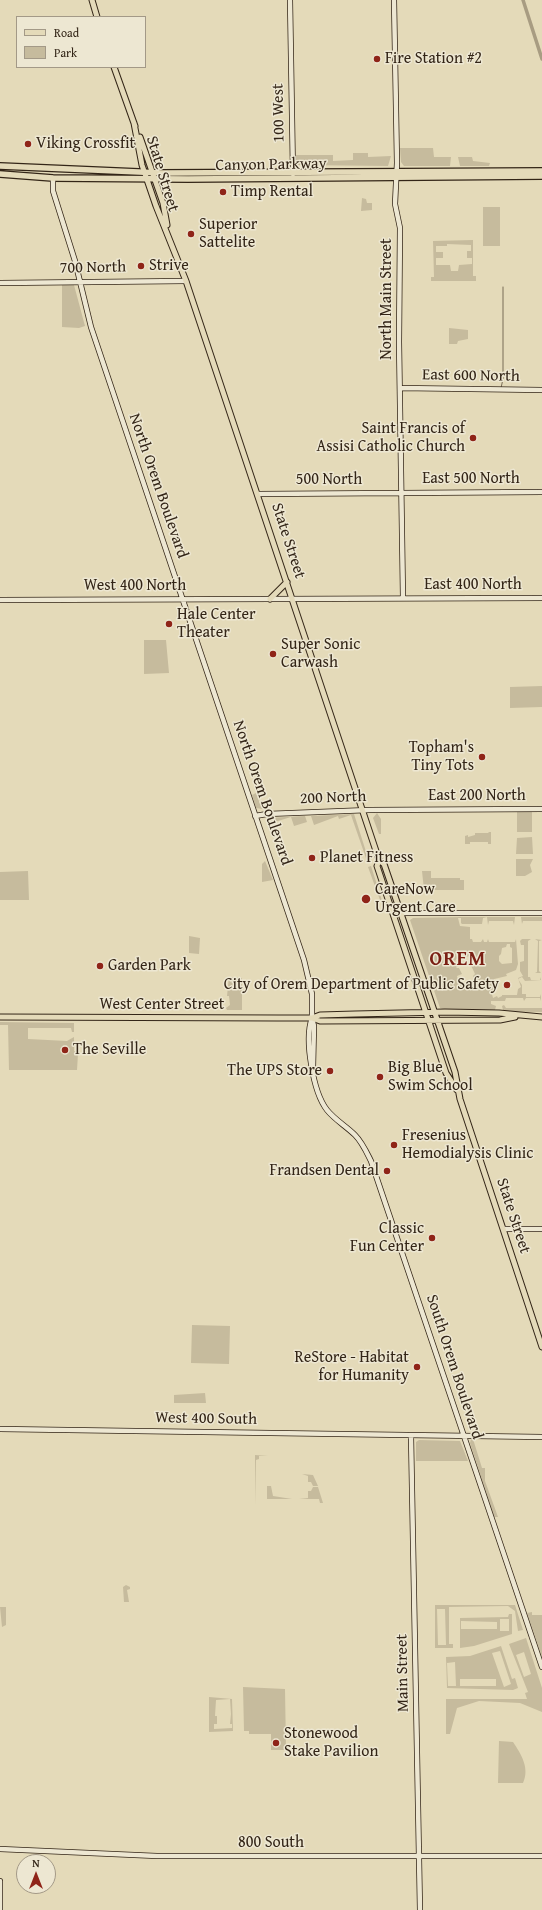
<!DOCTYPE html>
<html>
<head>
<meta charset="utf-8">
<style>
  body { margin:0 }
  #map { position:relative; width:542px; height:1910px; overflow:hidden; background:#e4dab9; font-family:"Gentium Book Plus",serif }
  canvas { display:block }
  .legend { position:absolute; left:16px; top:16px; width:130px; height:52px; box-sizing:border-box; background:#ede7d2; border:1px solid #a39987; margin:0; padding:5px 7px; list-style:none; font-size:12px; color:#332517 }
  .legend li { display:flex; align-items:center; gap:8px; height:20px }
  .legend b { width:20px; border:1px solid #a39987 }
  .north { position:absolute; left:16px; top:1854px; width:40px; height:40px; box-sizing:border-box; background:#ede7d2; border:1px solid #a39987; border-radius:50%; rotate:0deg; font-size:11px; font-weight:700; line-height:16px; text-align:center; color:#332517 }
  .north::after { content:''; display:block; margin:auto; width:14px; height:18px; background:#8f2418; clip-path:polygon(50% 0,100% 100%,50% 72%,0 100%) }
</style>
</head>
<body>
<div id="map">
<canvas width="542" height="1910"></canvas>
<ul class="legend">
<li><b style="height:5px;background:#e4dab9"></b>Road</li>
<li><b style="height:11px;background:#c6bb9d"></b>Park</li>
</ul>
<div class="north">N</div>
</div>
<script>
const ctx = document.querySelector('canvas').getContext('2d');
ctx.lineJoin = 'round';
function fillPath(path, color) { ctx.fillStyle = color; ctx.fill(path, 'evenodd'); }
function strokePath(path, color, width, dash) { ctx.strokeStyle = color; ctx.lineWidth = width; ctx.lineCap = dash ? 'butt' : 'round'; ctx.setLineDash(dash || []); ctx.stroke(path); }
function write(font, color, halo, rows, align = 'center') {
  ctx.font = font + ' "Gentium Book Plus",serif'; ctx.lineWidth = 3; ctx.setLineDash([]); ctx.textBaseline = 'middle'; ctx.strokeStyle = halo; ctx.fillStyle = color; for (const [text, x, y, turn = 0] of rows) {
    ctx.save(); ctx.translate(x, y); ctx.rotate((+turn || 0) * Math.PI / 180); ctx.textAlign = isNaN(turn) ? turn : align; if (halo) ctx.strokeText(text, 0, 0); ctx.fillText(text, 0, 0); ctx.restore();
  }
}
const green = new Path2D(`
  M 400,148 L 433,148 L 434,157 L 451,157 L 450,166 L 404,166 L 401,162 Z
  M 353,153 L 368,153 L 368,157 L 391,156 L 388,166 L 296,165 L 295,155 L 333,155 L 333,161 L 353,160 Z
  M 458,157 L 472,157 L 473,161 L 490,163 L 489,166 L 460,166 Z
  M 362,198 L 366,199 L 367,203 L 372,203 L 372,210 L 361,211 Z
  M 483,207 L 500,207 L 500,246 L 483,246 Z
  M 473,240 L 473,276 L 476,276 L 476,281 L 431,281 L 431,277 L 434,277 L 433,241 ZM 447,244 L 471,245 L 471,251 L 467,251 L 467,258 L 472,258 L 472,264 L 459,265 L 458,271 L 451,271 L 450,265 L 436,265 L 436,258 L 443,258 L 443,252 L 436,252 L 436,246 L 447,246 Z
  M 62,285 L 74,285 L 85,326 L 79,328 L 62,327 Z
  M 449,328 L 468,330 L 468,339 L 458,341 L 457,344 L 449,344 Z
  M 144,640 L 166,640 L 169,673 L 144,674 Z
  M 542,686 L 542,707 L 510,708 L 510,687 Z
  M 256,793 L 260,804 L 262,804 L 264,808 L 269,808 L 269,810 L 256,808 L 252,795 Z
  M 517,812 L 532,812 L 532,832 L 517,832 Z
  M 377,813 L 381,819 L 381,834 L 379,834 L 373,818 Z
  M 354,814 L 369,861 L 367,861 L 351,815 L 339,819 L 338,816 L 314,825 L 311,816 Z
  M 305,816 L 307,822 L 294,826 L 291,817 L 268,824 L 266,818 Z
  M 489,832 L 491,832 L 491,844 L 488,844 L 488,842 L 470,842 L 470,844 L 465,844 L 465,836 L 468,835 L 468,837 L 475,835 L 475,833 L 488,833 Z
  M 532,837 L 533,854 L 516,854 L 517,838 Z
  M 516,859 L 533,859 L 530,865 L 532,872 L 525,876 L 516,876 Z
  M 265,861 L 273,880 L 262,882 L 262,864 Z
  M 371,866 L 385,910 L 384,911 L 368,867 Z
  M 28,871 L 29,900 L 0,900 L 0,872 Z
  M 422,871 L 431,871 L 431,878 L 460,878 L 460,880 L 464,880 L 464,890 L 424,890 Z
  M 461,917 L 542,917 L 542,921 L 523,921 L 522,924 L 521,917 L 515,917 L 514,925 L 513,921 L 489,921 L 488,925 L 487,917 L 483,918 L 482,924 L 462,924 L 461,923 L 461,918 L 458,918 L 460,926 L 470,927 L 470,939 L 472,939 L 473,942 L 481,942 L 483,939 L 484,942 L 487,942 L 488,939 L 489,942 L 515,942 L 516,939 L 518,964 L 516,970 L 506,974 L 507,976 L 494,979 L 495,982 L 492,983 L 495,990 L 491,991 L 493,998 L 497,996 L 498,998 L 502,996 L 502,995 L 517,995 L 518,989 L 521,987 L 518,978 L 523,976 L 520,971 L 520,962 L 524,961 L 524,945 L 521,945 L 520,941 L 522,939 L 531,939 L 528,941 L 528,977 L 530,977 L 531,980 L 540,980 L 541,977 L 541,980 L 525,981 L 522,977 L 518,979 L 522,985 L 522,994 L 526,994 L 526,997 L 540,997 L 541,994 L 541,1001 L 540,998 L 526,998 L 524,1001 L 523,998 L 506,998 L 505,1001 L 491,1001 L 491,1004 L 496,1006 L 495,1010 L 503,1010 L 502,1006 L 504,1005 L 506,1008 L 542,1008 L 542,1012 C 509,1012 476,1010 443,1009 L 440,1008 L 410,920 L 413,918 ZM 507,944 L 510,944 L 510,947 L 512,948 L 512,963 L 502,964 L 499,961 L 499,956 L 501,954 L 502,948 L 506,947 ZM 461,952 L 463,957 L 472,956 L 472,958 L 469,961 L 475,974 L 473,976 L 477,988 L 471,989 L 469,984 L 465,986 L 459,985 L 457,976 L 462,974 L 459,968 L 456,968 L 458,966 L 455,961 L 457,958 L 456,954 Z
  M 189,936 L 200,938 L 199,954 L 189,953 Z
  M 535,939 L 542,940 L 539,941 L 539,971 L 541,973 L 535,973 L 537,972 L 538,941 Z
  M 229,977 L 242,978 L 242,1010 L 227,1010 L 226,1008 L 230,1005 L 229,996 L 227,996 Z
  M 0,1022 L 74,1023 L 74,1032 L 72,1032 L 71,1028 L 28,1028 L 28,1039 L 67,1041 L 74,1037 L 74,1051 L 78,1054 L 77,1070 L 9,1070 L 8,1025 L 0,1025 Z
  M 192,1325 L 230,1326 L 229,1364 L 191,1363 Z
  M 205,1393 L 206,1403 L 174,1403 L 174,1395 Z
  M 471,1439 L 473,1439 L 482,1468 L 485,1468 L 485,1481 L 498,1517 L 494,1517 L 470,1443 Z
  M 419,1440 L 460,1441 L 468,1461 L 416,1461 L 416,1442 Z
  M 255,1455 L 268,1456 L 259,1456 L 259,1459 L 256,1460 L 255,1505 Z
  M 302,1474 L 313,1475 L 318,1486 L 313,1486 L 311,1482 L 308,1482 L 308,1476 Z
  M 267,1486 L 271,1486 L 273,1496 L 292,1499 L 267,1499 Z
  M 313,1487 L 318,1487 L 323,1503 L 320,1503 L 319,1499 L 299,1499 L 308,1498 L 308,1491 L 311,1491 Z
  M 126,1585 L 130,1587 L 130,1589 L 127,1590 L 129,1602 L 124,1602 L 123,1587 Z
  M 435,1605 L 515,1605 L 523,1630 L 518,1631 L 515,1611 L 508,1606 L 449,1607 L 449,1644 L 453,1644 L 453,1648 L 435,1648 ZM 437,1609 L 445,1609 L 446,1645 L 438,1645 Z
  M 0,1607 L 6,1607 L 6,1625 L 2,1627 Z
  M 532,1612 L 532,1615 L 542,1615 L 542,1657 L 527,1613 Z
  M 509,1614 L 512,1614 L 512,1634 L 474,1646 L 460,1648 L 460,1618 L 508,1617 ZM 500,1619 L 509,1619 L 509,1631 L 500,1631 ZM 461,1621 L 497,1622 L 497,1629 L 461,1629 Z
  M 526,1638 L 542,1688 L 542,1712 L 520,1703 L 479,1701 L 457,1708 L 450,1734 L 446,1734 L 446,1699 L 527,1699 L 525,1693 L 528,1692 L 509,1644 ZM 524,1652 L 531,1674 L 524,1677 L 516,1655 Z
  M 501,1646 L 512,1679 L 515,1678 L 518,1688 L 513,1690 L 447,1688 L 446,1657 L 470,1656 ZM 500,1651 L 511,1684 L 504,1687 L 492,1653 ZM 455,1662 L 456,1686 L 448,1686 L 447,1663 ZM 460,1679 L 496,1679 L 496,1686 L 460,1686 Z
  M 243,1687 L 285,1689 L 286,1750 L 271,1750 L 271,1734 L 249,1734 L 249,1731 L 244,1731 Z
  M 209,1697 L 232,1699 L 233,1731 L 209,1732 ZM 230,1699 L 231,1714 L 230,1724 L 232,1724 L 232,1728 L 214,1729 L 214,1724 L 217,1724 L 217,1716 L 215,1716 L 216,1700 Z
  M 499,1741 L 513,1742 C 521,1754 530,1768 523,1783 L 498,1783 Z`);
const stream = new Path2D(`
  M 501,388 L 503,379 L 503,287`);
const canal = new Path2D(`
  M 523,0 L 542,59`);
const secondary = new Path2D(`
  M 290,0 L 293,174
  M 394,0 L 397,163 L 395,204 L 400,228 L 399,342 L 403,598
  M 53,178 L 53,191 L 75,261 L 91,327 L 304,960 L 312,994 L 312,1018 L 314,1026 L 313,1068
  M 0,283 L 186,281
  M 400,388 L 542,390
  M 258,494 L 542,492
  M 0,600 L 542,598
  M 255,816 L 267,814 L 369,810 L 542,809
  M 401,913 L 542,913
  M 312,1018 C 304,1039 313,1092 327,1110 C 335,1120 346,1126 355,1135 C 362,1142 366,1151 371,1161 L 542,1667
  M 504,1229 L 542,1229
  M 0,1429 L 542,1437
  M 411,1436 L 420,1910
  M 0,1849 L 157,1856 L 542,1856
  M 0,1881 L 0,1910`);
const primary = new Path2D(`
  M 92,0 L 97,17
  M 114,67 L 135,126
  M 134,123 L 142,165 L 156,206 L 186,281 L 379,860 L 384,864 L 455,1072 L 460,1099 L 542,1347
  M 140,137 L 163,203 L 167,225
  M 270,599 L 287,582
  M 379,860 L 377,866 L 446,1073 L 457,1090
  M 0,1017 L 278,1018 L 312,1018 L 320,1015 L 355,1014 L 445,1012 L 499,1013 L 542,1017
  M 312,1018 L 320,1021 L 500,1020 L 515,1017`);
const highway = new Path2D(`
  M 0,166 L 162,173 L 542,171
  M 0,174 L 53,178 L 188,179 L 542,176`);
const markers = [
  [377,59,4,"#8f2418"],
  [28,144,4,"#8f2418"],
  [223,192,4,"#8f2418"],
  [191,234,4,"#8f2418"],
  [141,266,4,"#8f2418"],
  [473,438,4,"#8f2418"],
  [169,624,4,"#8f2418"],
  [273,654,4,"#8f2418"],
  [482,757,4,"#8f2418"],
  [312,858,4,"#8f2418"],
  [366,899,5,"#8f2418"],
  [100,966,4,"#8f2418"],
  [507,985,4,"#8f2418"],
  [65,1050,4,"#8f2418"],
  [330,1071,4,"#8f2418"],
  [380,1077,4,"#8f2418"],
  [394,1145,4,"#8f2418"],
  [387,1171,4,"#8f2418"],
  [432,1238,4,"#8f2418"],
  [417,1367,4,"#8f2418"],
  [276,1743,4,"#8f2418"]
];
const poiNames = [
  ["Fire Station #2",385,59],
  ["Viking Crossfit",36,144],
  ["Timp Rental",231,192],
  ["Superior",199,225],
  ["Sattelite",199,243],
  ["Strive",149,266],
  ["Saint Francis of",465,429,"right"],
  ["Assisi Catholic Church",465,447,"right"],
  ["Hale Center",177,615],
  ["Theater",177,633],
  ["Super Sonic",281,645],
  ["Carwash",281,663],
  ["Topham's",474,748,"right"],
  ["Tiny Tots",474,766,"right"],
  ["Planet Fitness",320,858],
  ["CareNow",375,890],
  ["Urgent Care",375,908],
  ["Garden Park",108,966],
  ["City of Orem Department of Public Safety",499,985,"right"],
  ["The Seville",73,1050],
  ["Big Blue",388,1068],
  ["Swim School",388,1086],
  ["The UPS Store",322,1071,"right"],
  ["Fresenius",402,1136],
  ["Hemodialysis Clinic",402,1154],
  ["Frandsen Dental",379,1171,"right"],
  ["Classic",424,1229,"right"],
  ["Fun Center",424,1247,"right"],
  ["ReStore - Habitat",409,1358,"right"],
  ["for Humanity",409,1376,"right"],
  ["Stonewood",284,1734],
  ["Stake Pavilion",284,1752]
];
const streetNames = [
  ["100 West",279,113,-91],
  ["Canyon Parkway",271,165,-1],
  ["State Street",162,174,73],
  ["700 North",93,268,-1],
  ["North Main Street",387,299,-90],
  ["East 600 North",471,376,1],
  ["East 500 North",471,479],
  ["500 North",329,480],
  ["North Orem Boulevard",158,486,71],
  ["State Street",288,541,72],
  ["East 400 North",473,585],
  ["West 400 North",135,586],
  ["North Orem Boulevard",262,793,71],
  ["East 200 North",477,796],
  ["200 North",333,798,-2],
  ["West Center Street",162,1005],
  ["State Street",513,1216,72],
  ["South Orem Boulevard",454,1367,72],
  ["West 400 South",206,1419,1],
  ["Main Street",403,1673,-91],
  ["800 South",271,1843]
];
const districtNames = [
  ["OREM",458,960]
];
fillPath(green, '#c6bb9d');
strokePath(stream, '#796c57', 1);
strokePath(canal, '#a89c82', 3.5);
strokePath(secondary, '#332517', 6);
strokePath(primary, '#332517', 7);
strokePath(highway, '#332517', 8);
strokePath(secondary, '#ede7d2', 4.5);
strokePath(primary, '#e4dab9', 5);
strokePath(highway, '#e4dab9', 5.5);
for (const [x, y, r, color] of markers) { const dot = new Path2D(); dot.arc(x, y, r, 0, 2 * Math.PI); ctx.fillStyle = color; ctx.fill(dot); strokePath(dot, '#ede7d2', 1.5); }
write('16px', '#332517', '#ede7d2', poiNames, 'left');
write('16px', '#332517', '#ede7d2', streetNames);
ctx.letterSpacing = '1px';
write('bold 20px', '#7a1f14', '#ede7d2', districtNames);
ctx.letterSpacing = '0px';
</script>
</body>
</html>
